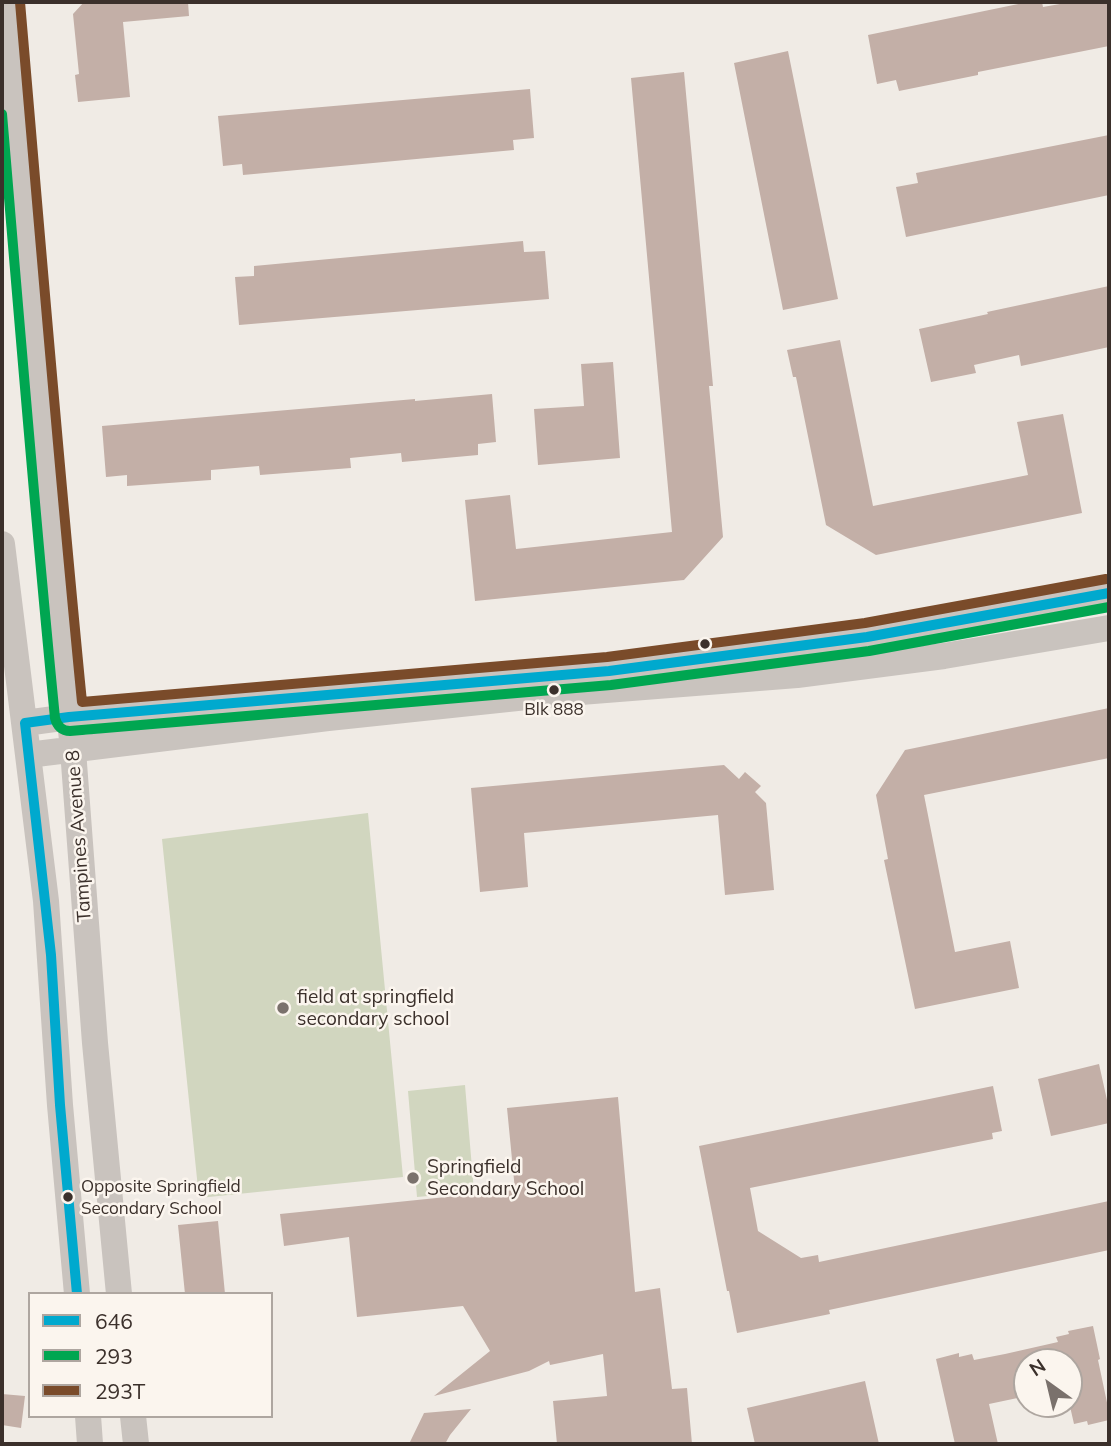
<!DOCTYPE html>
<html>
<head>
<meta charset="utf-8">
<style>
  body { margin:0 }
  #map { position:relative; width:1111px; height:1446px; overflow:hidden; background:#f0ebe5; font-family:Mulish,sans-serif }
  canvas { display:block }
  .frame { position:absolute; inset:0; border:4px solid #3b302b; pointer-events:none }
  .legend { position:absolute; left:28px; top:1292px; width:245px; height:126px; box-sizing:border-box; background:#fbf5ee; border:2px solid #aea6a0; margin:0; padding:9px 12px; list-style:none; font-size:21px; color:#3b302b }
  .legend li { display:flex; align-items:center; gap:14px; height:35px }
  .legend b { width:35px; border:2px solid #aea6a0 }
  .north { position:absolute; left:1013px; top:1348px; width:70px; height:70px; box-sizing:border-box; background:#fbf5ee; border:2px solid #aea6a0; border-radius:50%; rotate:326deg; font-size:19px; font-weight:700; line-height:28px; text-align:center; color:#3b302b }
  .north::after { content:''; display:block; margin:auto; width:24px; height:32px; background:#7a716c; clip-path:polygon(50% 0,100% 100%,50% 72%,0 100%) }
</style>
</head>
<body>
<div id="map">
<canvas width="1111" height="1446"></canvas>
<div class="frame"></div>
<ul class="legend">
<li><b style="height:9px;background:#00a9ce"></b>646</li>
<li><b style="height:9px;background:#00a651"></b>293</li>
<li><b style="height:9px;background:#7a4b2a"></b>293T</li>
</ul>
<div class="north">N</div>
</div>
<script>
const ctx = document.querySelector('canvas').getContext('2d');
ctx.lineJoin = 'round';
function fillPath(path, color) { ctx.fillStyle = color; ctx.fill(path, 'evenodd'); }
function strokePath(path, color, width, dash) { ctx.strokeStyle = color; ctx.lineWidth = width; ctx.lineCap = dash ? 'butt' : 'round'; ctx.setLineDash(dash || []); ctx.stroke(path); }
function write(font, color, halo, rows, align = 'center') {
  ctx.font = font + ' Mulish,sans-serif'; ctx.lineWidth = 5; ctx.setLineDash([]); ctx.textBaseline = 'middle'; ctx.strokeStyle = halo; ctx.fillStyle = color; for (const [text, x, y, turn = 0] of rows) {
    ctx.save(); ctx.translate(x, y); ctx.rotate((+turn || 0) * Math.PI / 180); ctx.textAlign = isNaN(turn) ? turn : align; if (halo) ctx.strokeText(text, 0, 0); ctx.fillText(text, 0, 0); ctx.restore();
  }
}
const green = new Path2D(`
  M 368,813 L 403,1177 L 199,1198 L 162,839 Z
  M 465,1085 L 474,1192 L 417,1197 L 408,1091 Z`);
const building = new Path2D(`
  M 84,2 L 188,2 L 189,16 L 123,22 L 130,97 L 78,102 L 75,75 L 79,74 L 73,14 Z
  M 1028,2 L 1042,2 L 1043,7 L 1071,2 L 1109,2 L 1109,46 L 978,72 L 978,75 L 899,91 L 896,80 L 877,84 L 868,35 Z
  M 788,51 L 838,299 L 783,310 L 734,63 Z
  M 684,72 L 713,386 L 709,386 L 723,537 L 684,580 L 475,601 L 465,500 L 510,495 L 516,549 L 672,532 L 631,78 Z
  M 530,89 L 534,138 L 513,140 L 514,150 L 243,175 L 242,164 L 223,166 L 218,116 Z
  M 1109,135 L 1109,195 L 906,237 L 896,187 L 918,183 L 916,173 Z
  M 523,241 L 524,252 L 545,251 L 549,299 L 239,325 L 235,277 L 254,276 L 254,266 Z
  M 1109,286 L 1109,347 L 1021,366 L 1019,355 L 974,365 L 976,373 L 931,382 L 919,329 L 988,314 L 987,312 Z
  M 840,340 L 873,506 L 1028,475 L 1017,422 L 1063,414 L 1082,513 L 876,555 L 826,525 L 796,377 L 793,377 L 787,350 Z
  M 613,362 L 620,458 L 538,465 L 534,409 L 584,406 L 581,364 Z
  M 492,394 L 496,442 L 478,444 L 478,455 L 402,462 L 401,453 L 350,458 L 351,468 L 260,475 L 259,466 L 211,470 L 211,480 L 127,486 L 127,475 L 106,477 L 102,426 L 415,399 L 415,401 Z
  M 1109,708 L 1109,758 L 924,795 L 955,952 L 1010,941 L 1019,988 L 915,1009 L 884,860 L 888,859 L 876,795 L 905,750 Z
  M 724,765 L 739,779 L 745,772 L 761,786 L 755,792 L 766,803 L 774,890 L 725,895 L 718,815 L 524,833 L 528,887 L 480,892 L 471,788 Z
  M 1099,1064 L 1109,1109 L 1109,1123 L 1051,1136 L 1038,1079 Z
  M 993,1086 L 1002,1131 L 992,1133 L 993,1139 L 750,1188 L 758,1231 L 801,1258 L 818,1255 L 819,1262 L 1109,1201 L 1109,1250 L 829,1310 L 830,1314 L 737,1333 L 729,1291 L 727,1291 L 699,1146 Z
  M 618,1097 L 635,1292 L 660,1288 L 672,1389 L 687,1388 L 692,1444 L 557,1444 L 553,1401 L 607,1396 L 603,1354 L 550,1365 L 549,1361 L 529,1371 L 434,1396 L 490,1351 L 463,1306 L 357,1317 L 349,1237 L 284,1246 L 280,1214 L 515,1190 L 507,1108 Z
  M 218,1221 L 225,1294 L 185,1294 L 178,1225 Z
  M 1093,1326 L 1100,1359 L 1098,1360 L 1109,1412 L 1109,1420 L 1088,1425 L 1087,1421 L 1074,1424 L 1069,1402 L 1069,1362 L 1027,1362 L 1027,1396 L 989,1404 L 998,1444 L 955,1444 L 936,1359 L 959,1353 L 959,1357 L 972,1354 L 974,1360 L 1005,1354 L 1058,1342 L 1056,1337 L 1069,1334 L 1068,1331 Z
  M 865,1381 L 879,1444 L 755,1444 L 747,1408 Z
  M 2,1394 L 25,1396 L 21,1428 L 2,1425 Z
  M 471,1409 L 450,1435 L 445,1444 L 409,1444 L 424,1413 Z`);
const tertiary = new Path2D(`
  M 6,2 L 40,391 L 48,504 L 73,750 L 95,1043 L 119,1294
  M 2,544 L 46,901 L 60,1105 L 77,1294
  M 25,723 L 69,717 L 609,671 L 867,637 L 1109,593
  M 28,755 L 328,718 L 555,694 L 797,675 L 944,656 L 1109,628
  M 88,1416 L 90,1444
  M 133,1416 L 136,1444`);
const bus1 = new Path2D(`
  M 77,1294 L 60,1105 L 51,955 L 25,723 L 69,717 L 609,671 L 867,637 L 1109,593`);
const bus2 = new Path2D(`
  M 2,114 C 19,316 35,517 55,718 C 57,726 62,731 70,731 L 611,685 L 869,651 L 1109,607`);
const bus3 = new Path2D(`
  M 20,2 C 40,235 59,469 82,702 L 607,657 L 865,623 L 1106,579`);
const markers = [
  [705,644,6,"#3b302b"],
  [554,690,6,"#3b302b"],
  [283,1008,7,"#7a716c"],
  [413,1178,7,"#7a716c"],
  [68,1197,6,"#3b302b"]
];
const busNames = [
  ["Blk 888",554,710],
  ["Opposite Springfield",81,1187,"left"],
  ["Secondary School",81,1209,"left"]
];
const streetNames = [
  ["Tampines Avenue 8",79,836,-94]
];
const poiNames = [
  ["field at springfield",297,997],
  ["secondary school",297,1019],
  ["Springfield",427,1167],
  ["Secondary School",427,1189]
];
fillPath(green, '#d1d6bf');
fillPath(building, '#c3afa7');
strokePath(tertiary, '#c9c3be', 26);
strokePath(bus1, '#00a9ce', 10);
strokePath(bus2, '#00a651', 10);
strokePath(bus3, '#7a4b2a', 10);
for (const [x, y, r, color] of markers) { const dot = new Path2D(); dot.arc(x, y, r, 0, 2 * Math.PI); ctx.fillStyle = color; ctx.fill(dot); strokePath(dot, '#fbf5ee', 2.5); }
write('17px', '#3b302b', '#fbf5ee', busNames);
write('19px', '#3b302b', '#fbf5ee', streetNames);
write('19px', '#3b302b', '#fbf5ee', poiNames, 'left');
</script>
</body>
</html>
